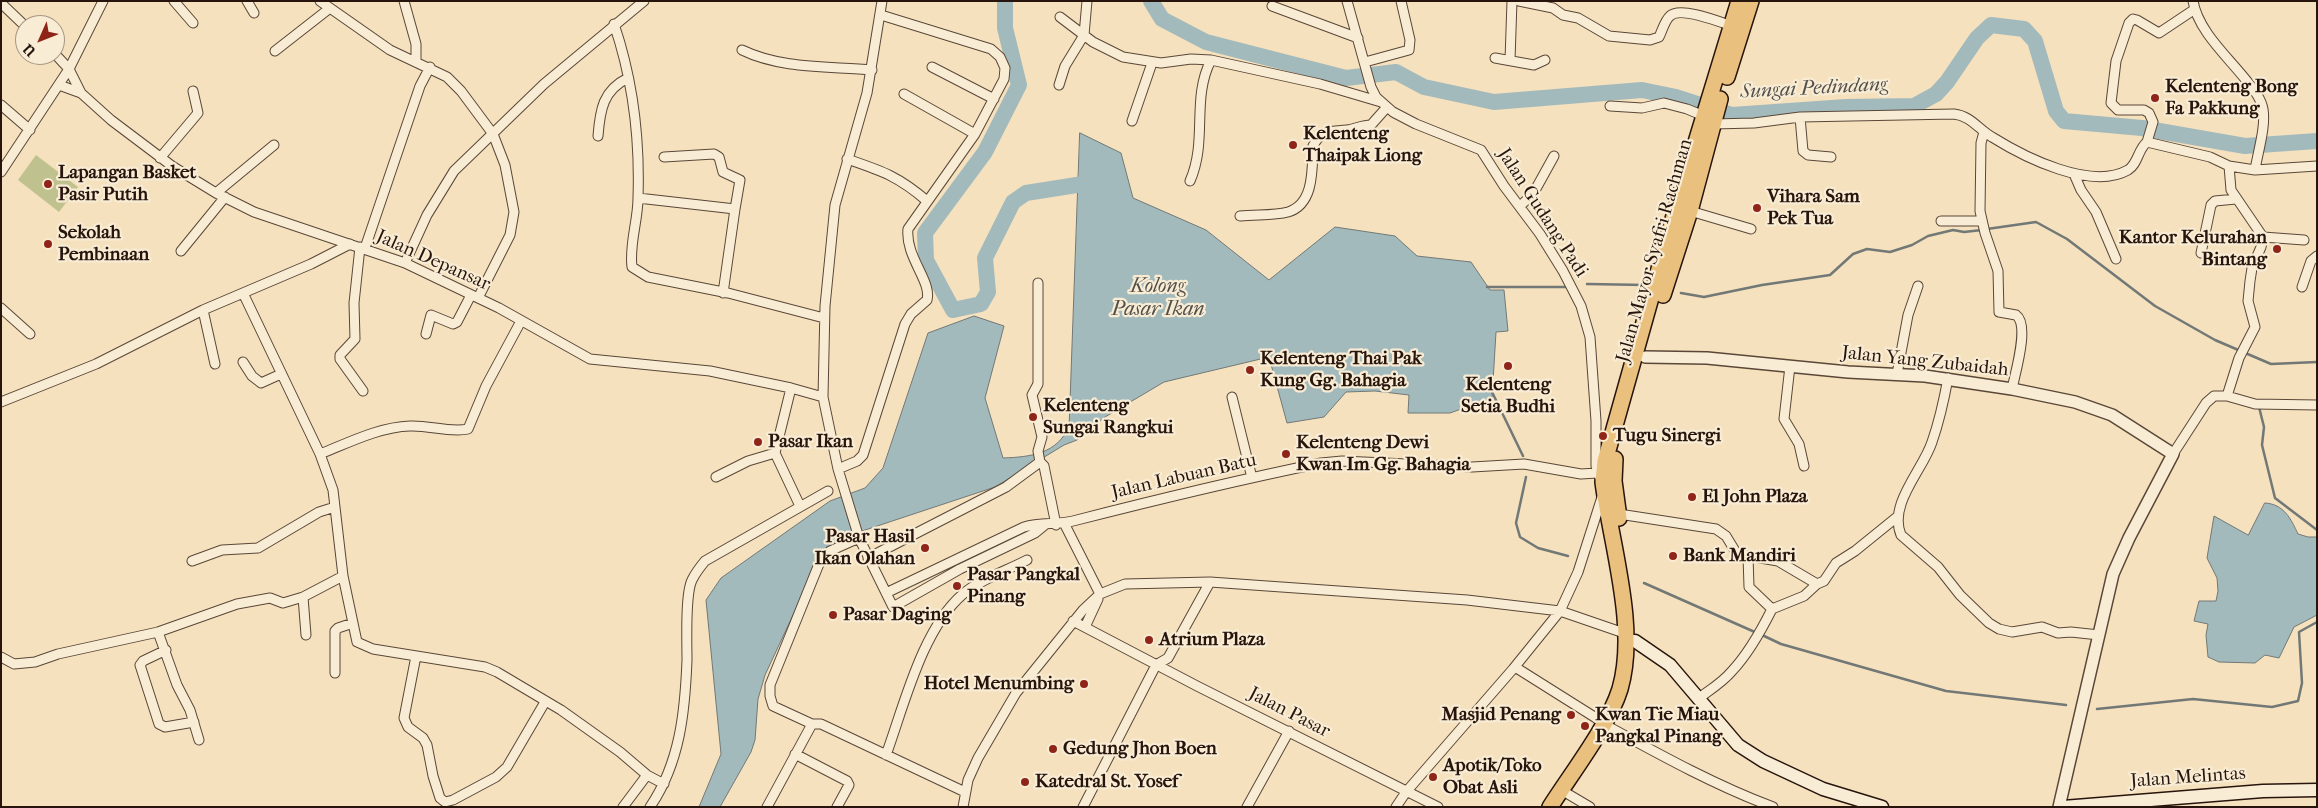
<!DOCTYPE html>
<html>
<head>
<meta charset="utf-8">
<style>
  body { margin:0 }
  #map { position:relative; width:2318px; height:808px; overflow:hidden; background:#f5e1bd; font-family:"IM FELL French Canon",serif }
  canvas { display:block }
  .frame { position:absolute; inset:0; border:2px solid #27140c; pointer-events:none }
  .north { position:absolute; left:15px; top:15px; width:50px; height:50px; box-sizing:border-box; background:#f8ecd4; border:1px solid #a49684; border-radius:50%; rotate:226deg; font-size:14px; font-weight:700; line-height:20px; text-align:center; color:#27140c }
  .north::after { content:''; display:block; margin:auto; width:18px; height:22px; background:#8f2418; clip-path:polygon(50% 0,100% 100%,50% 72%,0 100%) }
</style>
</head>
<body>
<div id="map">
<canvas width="2318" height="808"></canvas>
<div class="frame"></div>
<div class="north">U</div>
</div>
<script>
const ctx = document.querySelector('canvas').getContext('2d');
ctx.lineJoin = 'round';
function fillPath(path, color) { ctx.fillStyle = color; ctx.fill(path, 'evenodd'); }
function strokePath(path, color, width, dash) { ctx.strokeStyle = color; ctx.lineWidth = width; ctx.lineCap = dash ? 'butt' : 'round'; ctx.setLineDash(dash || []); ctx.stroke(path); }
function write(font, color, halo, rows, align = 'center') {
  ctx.font = font + ' "IM FELL French Canon",serif'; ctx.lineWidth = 4.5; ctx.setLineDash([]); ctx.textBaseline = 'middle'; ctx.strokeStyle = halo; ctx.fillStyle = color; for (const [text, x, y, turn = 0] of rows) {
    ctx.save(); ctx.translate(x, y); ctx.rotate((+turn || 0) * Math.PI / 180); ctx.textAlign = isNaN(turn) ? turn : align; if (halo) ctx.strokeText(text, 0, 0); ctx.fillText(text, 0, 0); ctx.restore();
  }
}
const green = new Path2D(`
  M 36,155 L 78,187 L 59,212 L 18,180 Z`);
const water = new Path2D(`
  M 1080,133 L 1121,153 L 1133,198 L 1206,230 L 1269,280 L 1335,227 L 1395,236 L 1417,256 L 1471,262 L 1490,290 L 1504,290 L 1508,331 L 1496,332 L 1492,398 L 1450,413 L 1408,413 L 1409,395 L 1375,391 L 1346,392 L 1324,417 L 1287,423 L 1269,357 L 1164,382 L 1105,417 L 1077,440 L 1064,445 L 995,487 L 853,534 L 822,553 L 765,675 L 758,699 L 755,740 L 751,752 L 720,807 L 699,807 L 721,754 L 706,600 L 721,578 L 830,501 L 865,488 L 883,468 L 928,333 L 974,316 L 1004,326 L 985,398 L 1003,458 C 1030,457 1058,454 1069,426 Z
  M 2265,503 C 2284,504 2291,519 2298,534 L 2308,537 L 2317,537 L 2317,615 L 2294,627 L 2279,658 L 2265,655 L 2255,663 L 2219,662 L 2208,657 L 2206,635 L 2208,624 L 2194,621 L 2199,601 L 2216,601 L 2218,591 L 2217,578 L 2207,558 L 2214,516 L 2248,535 Z`);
const stream = new Path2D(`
  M 1987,229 L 2036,222 L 2067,239 L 2155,306 L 2215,340 L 2271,364 L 2317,362
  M 1587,284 L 1646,285
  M 1487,287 L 1566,287
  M 1681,293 L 1704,297 L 1762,285 L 1830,275 L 1853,254 L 1867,249 L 1890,252 L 1912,245 L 1928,236 L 1953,230 L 1964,232 L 1982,230
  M 1492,392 L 1523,456
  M 2259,407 L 2264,427 L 2262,445 L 2275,498 L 2317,530
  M 1526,477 L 1516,523 L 1520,537 L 1538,548 L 1568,556
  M 1644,583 L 1757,633
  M 1762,635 L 1781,644 L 1946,691 L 2066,705
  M 2097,709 L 2193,699 L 2272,707 L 2298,701 L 2302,683 L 2299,632 L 2317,622`);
const river = new Path2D(`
  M 1005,1 L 1005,28 L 1019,85 L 985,152 L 925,233 L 926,260 L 953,310 L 981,304 L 988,292 L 985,258 L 1013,202 L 1026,193 L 1083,184
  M 1151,1 L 1162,19 L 1206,42 L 1346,78 L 1396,72 L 1424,87 L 1494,102 L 1642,90 L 1676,97 L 1732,115 L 1846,107 L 1914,106 L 1936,94 L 1947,82 L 1977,38 L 1991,25 L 2024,29 L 2035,41 L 2056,111 L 2064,121 L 2142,128 L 2245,146 L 2317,141`);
const minor = new Path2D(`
  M 174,1 L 193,23
  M 247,1 L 254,13
  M 320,1 L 390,50 L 447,77 L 461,91 L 493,134 L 505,165 L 514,212 L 510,235 L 478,298
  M 404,1 L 416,44 L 416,61
  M 882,1 L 867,93 L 835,205 L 825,306 L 823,397 L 838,469 L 859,538 L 830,551 L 819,564 L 770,685 L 770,696 L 773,706 L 812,724 L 821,724 L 965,792
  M 1347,1 L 1371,87 L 1376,97 L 1393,112 L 1416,124 L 1481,150 L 1504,186 L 1540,234 L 1563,271 L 1581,306 L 1590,337 L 1596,421 L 1596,466 L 1600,478
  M 1519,1 L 1553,8 L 1563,15 L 1578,18 L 1609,36 L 1650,40 L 1659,37 C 1662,31 1665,20 1670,16 C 1680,6 1720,22 1732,26
  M 2193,1 C 2198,31 2228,57 2246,80 C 2253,89 2261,98 2263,109 C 2266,127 2258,151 2255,170
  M 1,3 L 25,26
  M 1272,6 L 1358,38
  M 1060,17 L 1093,42 L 1123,57 L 1161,63 L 1191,59 L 1211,60 L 1320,84 L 1381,102
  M 614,24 C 633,80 640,139 638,198 C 638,221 629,244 632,267 L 648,277 L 728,293 L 824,318
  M 742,50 C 781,69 828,66 872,70
  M 275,51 L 330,8
  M 55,54 L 69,69 L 81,93 L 111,120 L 172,166 L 216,193 L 254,212 L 405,263 L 499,308 L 590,359 L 710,371 L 791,388 L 823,397
  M 1495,58 L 1534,65 L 1545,60
  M 1510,60 L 1512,1
  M 1365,62 L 1409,50 L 1410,40 L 1401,1
  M 932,67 L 994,99
  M 59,85 L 81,93
  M 1059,85 L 1065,66 L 1084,35 L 1087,1
  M 904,94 L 975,134
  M 1,105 L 30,130
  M 1610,106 L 1642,108 L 1664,103 L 1687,109 L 1704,116
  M 1800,117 L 1803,151 L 1808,155 L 1831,157
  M 1132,121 L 1152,63
  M 1713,124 L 1754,123 L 1800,117 L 1954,114 C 1971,116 1978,129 1992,137 C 2024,157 2091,191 2128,170 C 2138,164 2138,149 2147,142 L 2210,157 L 2229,166 L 2255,170 L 2317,166
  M 1984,132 L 1981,143 L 1980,211 L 1985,233 L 1998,271 L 1999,312 L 2016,315 C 2030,325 2015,373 2012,389
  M 598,136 C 600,110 603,90 628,78
  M 2147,142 L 2153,122 L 2149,113 L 2144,110 L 2118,110 L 2111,103 L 2116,61 L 2129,23 L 2133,19 L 2137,20 L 2159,33 L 2195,9
  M 664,157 L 714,154 L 719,157 L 723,172 L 740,180 L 735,209
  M 160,158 L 198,113 L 193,91
  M 847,159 C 882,171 898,176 927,201
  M 1,172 L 69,69 L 103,1
  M 2074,174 L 2081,190 L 2096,212 L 2116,259
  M 1190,181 C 1208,140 1191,99 1211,60
  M 216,193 L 274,145
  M 638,198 L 735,209 L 723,293
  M 1520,206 L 1533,194 L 1554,156
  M 1690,211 L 1751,229
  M 1240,216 C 1255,214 1273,216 1288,212 C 1315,204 1312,167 1313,146 C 1322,128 1331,132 1347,130 C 1355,129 1362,125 1371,125 L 1387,107
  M 1941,221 L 1982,221
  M 2263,237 L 2304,240
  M 360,247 L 354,303 L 355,339 L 340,355 L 340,359 L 363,391
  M 365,248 L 420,86 L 430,67
  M 181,251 L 225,197
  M 2201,253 L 2211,205 L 2215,201 L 2236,199
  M 405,263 L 427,215 L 454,171 L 544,84 L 644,1
  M 1038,283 L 1038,384 L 1032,395 L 1042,437 L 1038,451 L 1040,462
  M 2302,287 L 2311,261 L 2317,256
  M 243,293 L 320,454 L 333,490 L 343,576 L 357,642 L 373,649 L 485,667 L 497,672 L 561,710 L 620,752 L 647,775 L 664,784
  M 1,308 L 30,334
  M 203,310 L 215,364
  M 426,334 L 431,315 L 453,324 L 457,322 L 471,295
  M 243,362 L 252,376 L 261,383 L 281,374
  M 1790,366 L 1784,419 L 1799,444 L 1804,466
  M 1897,374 L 1908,315 L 1918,286
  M 1948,378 C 1944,400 1939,422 1932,442 C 1923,470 1888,504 1901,535 L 1938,567 L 1960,595 L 1989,623 L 1999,629 L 2012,632 L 2042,627 L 2058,633 L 2071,632 L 2099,635
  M 2227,396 L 2239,358 L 2255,327 L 2248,301 L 2250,281 L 2252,268 L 2261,247 L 2263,237 L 2231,190 L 2229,166
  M 1232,397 L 1252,478
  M 1,402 L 96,364 L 203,310 L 311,264 L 350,244
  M 775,453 L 800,506
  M 320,454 C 348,443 379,427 410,426 C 429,425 450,433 468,429 L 486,386 L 521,321
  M 2173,454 L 2206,403 L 2214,396 L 2227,396 L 2255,404 L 2317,405
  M 838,469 L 857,461 L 863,455 L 905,324 L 911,314 L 927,300 C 932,281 905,257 908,229 L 975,134 L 1004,79 L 1005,68 L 1000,57 L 991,49 L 881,15
  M 716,477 L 748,461 L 775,453 L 791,388
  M 1619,514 L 1716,529 L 1726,536 L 1737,554 L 1778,561 L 1817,584 L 1824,581 L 1836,563 L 1855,551 L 1897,517
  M 1064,523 L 1100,594
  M 859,538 L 893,607 L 960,569 L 1035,533 L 1046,524
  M 1748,556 L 1749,587 L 1772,609
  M 868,558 L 1006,487 L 1040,462 L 1044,466 L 1056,525
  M 192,561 L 222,550 L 258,548 L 319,512 L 335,507
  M 886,593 L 1024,527 C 1041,522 1056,525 1073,521 C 1155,500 1238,480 1321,463 L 1342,461 L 1472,467 L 1524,464 L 1581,474 L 1597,473
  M 303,597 L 306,635
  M 1772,609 L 1804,596 L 1817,584
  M 1073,621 L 1197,686 L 1438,807
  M 1085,627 L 1098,599
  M 158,632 L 177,685 L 190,710 L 199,740
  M 166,650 L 143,661 L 140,665 L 159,724 L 165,727 L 194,722
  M 416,656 L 404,718 L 408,727 L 423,738 L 427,745 L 433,776 L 440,798 L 445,802 L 453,800 L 496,777 L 507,767 L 545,702
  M 1,657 L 14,664 L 35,662 L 58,654 L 158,632 L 237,604 L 270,598 L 283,603 L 303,597 L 343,576
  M 1156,665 L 1168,658 L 1210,582
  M 1515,667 L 1604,723
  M 335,673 L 335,631 L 338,628 L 353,623
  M 1699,698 C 1710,690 1723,682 1732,671 C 1749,653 1761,631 1772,609
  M 1611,728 C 1664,757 1717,786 1773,807
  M 795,754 L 847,781 L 849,785 L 837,807
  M 886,755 C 904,706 922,629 963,594 C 979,580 1008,570 1027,560
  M 1568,794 L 1590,807
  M 623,807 L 647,775
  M 650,807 C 680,763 685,712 687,660 C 687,643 685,594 692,580 C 695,574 700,567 705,561 L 828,491
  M 767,807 L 812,724
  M 963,807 L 968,780 L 978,758 L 1016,693 L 1083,610 L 1100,594 L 1125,584 L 1210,582 L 1467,600 L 1560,611 L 1624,633
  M 1083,807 L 1156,665
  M 1247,807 L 1289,731
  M 1396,807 L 1406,792 L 1513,669 L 1560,611 L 1578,572 L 1602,497`);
const tertiary = new Path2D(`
  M 1645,357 L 1707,358 L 1848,372 L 1925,376 L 2012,389 L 2075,402 L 2112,415 L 2173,454 L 2129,538 L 2113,574 L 2059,807`);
const secondary = new Path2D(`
  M 1635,641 L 1670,665 L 1738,745 L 1763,761 L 1823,789 L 1882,807
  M 2063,807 L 2263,791 L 2317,790`);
const trunk = new Path2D(`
  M 1727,77 L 1751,1
  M 1663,295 L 1690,211 L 1720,99
  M 1615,459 L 1614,481 L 1619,518
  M 1550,807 C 1571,774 1609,725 1620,689 C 1638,627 1611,545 1603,482 L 1605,461 L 1679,198 L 1739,1`);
const markers = [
  [2155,98,5,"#8f2418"],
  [1293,145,5,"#8f2418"],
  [48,184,5,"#8f2418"],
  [1757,208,5,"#8f2418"],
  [48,244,5,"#8f2418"],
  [2277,249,5,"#8f2418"],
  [1508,366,5,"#8f2418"],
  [1250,370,5,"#8f2418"],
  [1033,417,5,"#8f2418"],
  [1603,436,5,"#8f2418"],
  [758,442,5,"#8f2418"],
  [1286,454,5,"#8f2418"],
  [1692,497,5,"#8f2418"],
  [925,548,5,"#8f2418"],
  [1673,556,5,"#8f2418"],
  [957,586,5,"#8f2418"],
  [833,615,5,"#8f2418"],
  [1149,640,5,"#8f2418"],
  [1084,684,5,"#8f2418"],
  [1571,715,5,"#8f2418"],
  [1585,726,5,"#8f2418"],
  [1053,749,5,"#8f2418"],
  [1433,777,5,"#8f2418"],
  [1025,782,5,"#8f2418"]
];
const poiNames = [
  ["Kelenteng Bong",2165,87],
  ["Fa Pakkung",2165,109],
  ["Kelenteng",1303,134],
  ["Thaipak Liong",1303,156],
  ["Lapangan Basket",58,173],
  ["Pasir Putih",58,195],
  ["Vihara Sam",1767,197],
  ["Pek Tua",1767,219],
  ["Sekolah",58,233],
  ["Pembinaan",58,255],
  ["Kantor Kelurahan",2267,238,"right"],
  ["Bintang",2267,260,"right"],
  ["Kelenteng Thai Pak",1260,359],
  ["Kung Gg. Bahagia",1260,381],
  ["Kelenteng",1508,385,"center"],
  ["Setia Budhi",1508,407,"center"],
  ["Kelenteng",1043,406],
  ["Sungai Rangkui",1043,428],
  ["Tugu Sinergi",1613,436],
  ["Pasar Ikan",768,442],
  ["Kelenteng Dewi",1296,443],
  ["Kwan Im Gg. Bahagia",1296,465],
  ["El John Plaza",1702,497],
  ["Pasar Hasil",915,537,"right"],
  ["Ikan Olahan",915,559,"right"],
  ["Bank Mandiri",1683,556],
  ["Pasar Pangkal",967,575],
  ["Pinang",967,597],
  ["Pasar Daging",843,615],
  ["Atrium Plaza",1159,640],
  ["Hotel Menumbing",1074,684,"right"],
  ["Masjid Penang",1561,715,"right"],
  ["Kwan Tie Miau",1595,715],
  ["Pangkal Pinang",1595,737],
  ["Gedung Jhon Boen",1063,749],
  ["Apotik/Toko",1443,766],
  ["Obat Asli",1443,788],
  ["Katedral St. Yosef",1035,782]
];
const streetNames = [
  ["Jalan Gudang Padi",1542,213,57],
  ["Jalan Mayor Syafri Rachman",1655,251,-74],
  ["Jalan Depansar",433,261,24],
  ["Jalan Yang Zubaidah",1925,362,6],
  ["Jalan Labuan Batu",1184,477,-13],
  ["Jalan Pasar",1289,713,27],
  ["Jalan Melintas",2188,778,-4]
];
const waterNames = [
  ["Sungai Pedindang",1814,89,-3],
  ["Kolong",1158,287],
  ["Pasar Ikan",1158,310]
];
fillPath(green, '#bfc28f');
fillPath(water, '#a3babd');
strokePath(water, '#717876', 1);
strokePath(stream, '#717876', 2.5);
strokePath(river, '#a3babd', 16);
strokePath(minor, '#5a4738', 11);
strokePath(tertiary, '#5a4738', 14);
strokePath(secondary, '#27140c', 15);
strokePath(trunk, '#27140c', 18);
strokePath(minor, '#f8ecd4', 9);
strokePath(tertiary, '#f8ecd4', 11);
strokePath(secondary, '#f8ecd4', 12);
strokePath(trunk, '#eac07e', 15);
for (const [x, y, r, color] of markers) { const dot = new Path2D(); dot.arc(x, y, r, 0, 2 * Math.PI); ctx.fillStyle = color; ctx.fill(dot); strokePath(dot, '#f8ecd4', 2); }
write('bold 19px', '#27140c', '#f8ecd4', poiNames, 'left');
write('19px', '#27140c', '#f8ecd4', streetNames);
write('italic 20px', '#524e4a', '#f8ecd4', waterNames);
</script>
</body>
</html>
